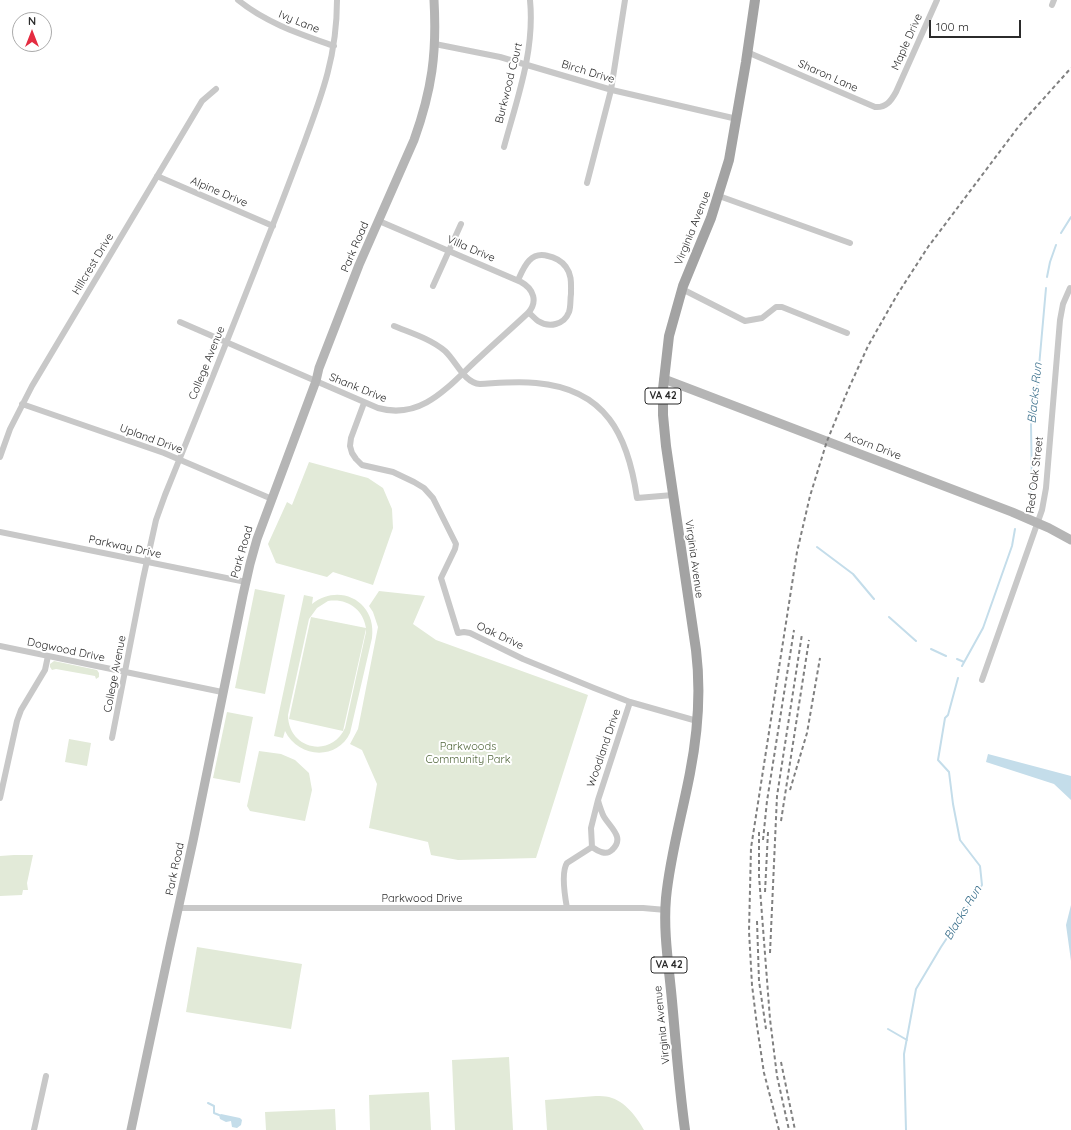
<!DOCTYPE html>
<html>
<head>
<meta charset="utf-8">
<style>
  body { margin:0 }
  #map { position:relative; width:1071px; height:1130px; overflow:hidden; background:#fff; font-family:Quicksand,sans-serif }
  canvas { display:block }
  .north { position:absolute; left:12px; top:12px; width:40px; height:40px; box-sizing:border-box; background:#fff; border:1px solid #aaa; border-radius:50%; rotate:0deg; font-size:11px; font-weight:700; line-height:16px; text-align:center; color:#2b2b2b }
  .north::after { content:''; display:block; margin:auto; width:14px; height:18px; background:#e42c41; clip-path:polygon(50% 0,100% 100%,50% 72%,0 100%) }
  .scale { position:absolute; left:929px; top:20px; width:92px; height:18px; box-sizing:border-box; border:2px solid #2b2b2b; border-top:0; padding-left:5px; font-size:12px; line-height:14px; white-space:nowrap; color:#2b2b2b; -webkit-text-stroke:3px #fff; paint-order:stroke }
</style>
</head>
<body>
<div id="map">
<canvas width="1071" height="1130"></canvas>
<div class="north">N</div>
<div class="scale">100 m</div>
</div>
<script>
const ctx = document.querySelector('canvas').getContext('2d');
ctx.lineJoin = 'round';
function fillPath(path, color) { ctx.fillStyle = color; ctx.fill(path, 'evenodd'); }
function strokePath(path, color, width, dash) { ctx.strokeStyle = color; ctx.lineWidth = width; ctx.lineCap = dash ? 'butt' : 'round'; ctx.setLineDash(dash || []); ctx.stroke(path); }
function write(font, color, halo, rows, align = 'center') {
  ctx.font = font + ' Quicksand,sans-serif'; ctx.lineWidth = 4; ctx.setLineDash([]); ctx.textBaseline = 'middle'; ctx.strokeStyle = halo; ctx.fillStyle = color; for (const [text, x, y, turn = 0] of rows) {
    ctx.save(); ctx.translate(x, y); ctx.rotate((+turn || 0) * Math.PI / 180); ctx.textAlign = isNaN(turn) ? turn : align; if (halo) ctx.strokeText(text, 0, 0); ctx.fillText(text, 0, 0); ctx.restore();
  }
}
const green = new Path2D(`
  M 309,462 L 368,478 L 383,488 L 392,509 L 393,528 L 373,585 L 333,572 L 327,577 L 276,563 L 268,544 L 287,502 L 292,505 Z
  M 255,589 L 285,595 L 265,694 L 235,688 Z
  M 379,591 L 425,596 L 413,624 L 436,640 L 588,695 L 536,858 L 458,860 L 431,855 L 428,842 L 369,828 L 377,784 L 362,750 L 350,744 L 358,729 L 378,627 L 373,612 L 369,606 Z
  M 304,595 L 313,597 L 312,604 C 340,582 377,602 372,638 L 350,733 C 337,761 298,758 285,731 L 283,738 L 274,736 ZM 328,601 C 347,598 363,609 366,628 L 311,617 L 289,719 L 343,731 L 366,629 L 366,632 L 345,728 C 331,759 288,749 288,715 L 309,619 L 317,608 Z
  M 54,661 L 97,670 L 99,673 L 99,677 L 96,679 L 95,676 L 56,669 L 52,670 L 50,667 L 50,664 Z
  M 227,712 L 253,717 L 240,783 L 213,778 Z
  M 69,739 L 91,743 L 87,766 L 65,762 Z
  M 259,751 L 281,754 L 295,760 L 309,773 L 312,790 L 305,821 L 250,811 L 247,806 Z
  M 14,855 L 33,855 L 27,883 L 28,890 L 23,890 L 22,895 L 0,896 L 0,856 Z
  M 197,947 L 302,964 L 291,1029 L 186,1012 Z
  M 509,1057 L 513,1130 L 455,1130 L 452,1060 Z
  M 429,1092 L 431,1130 L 370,1130 L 369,1095 Z
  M 596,1096 C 601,1096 605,1096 609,1097 C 625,1101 637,1117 644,1130 L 547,1130 L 545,1100 Z
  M 335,1109 L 336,1130 L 266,1130 L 265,1112 Z`);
const water = new Path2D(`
  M 988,754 L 1071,776 L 1071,800 L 1054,784 L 986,762 Z
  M 1071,905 L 1071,961 L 1066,925 Z
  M 221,1114 L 240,1118 L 242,1120 L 241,1125 L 237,1128 L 232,1127 L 231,1121 L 226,1122 L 220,1119 L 219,1115 Z`);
const stream = new Path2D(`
  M 1061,233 L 1071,217
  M 1047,277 L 1050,262 L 1056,245
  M 1030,498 L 1032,488 L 1031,425 L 1037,389 L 1046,288
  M 817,547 L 853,574 L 874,599
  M 889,617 L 916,641
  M 931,649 L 946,656
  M 957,659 L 964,662
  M 962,666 L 983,628 L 1012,546 L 1015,529
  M 888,1029 L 907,1040
  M 208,1103 L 214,1106 L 214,1113 L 219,1115
  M 906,1130 L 904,1054 L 916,989 L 941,947 L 982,885 L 980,866 L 960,840 L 953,804 L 949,772 L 938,760 L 945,718 L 948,715 L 958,678`);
const street = new Path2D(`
  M 238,0 C 266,23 300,34 334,46
  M 1052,5 L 1054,0
  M 435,44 L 500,57 L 612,90 L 737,119
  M 747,52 L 875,107 C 886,108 891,101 896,92 L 937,0
  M 504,147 C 517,99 535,51 530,0
  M 157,176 L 273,226
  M 587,183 L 611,90 L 625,0
  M 719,196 L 850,243
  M 518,280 C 524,267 530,251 548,256 C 554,257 562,261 566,267 C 572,275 571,284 571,294 C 570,300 571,306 569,312 C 564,325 549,328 538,321 C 535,319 532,315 529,313
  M 433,286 L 461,224
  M 682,289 L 745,321 L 762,318 L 776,307 L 782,307 L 847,333
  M 180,322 L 378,408 C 423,421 450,384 480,357 C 496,342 512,328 528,313 C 538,302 534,289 521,282 L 379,221
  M 394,326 C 411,333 431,339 445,351 C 456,361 464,383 480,384 C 499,383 517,381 536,383 C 606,389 628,435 637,498 L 673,495
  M 364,403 L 351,438 L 350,446 L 352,453 L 356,459 L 362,465 L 393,472 L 414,482 L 424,488 L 433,498 L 456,544 L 455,549 L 441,578 L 458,633 L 464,632 L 470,633 L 523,659 L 594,688 L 630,702 L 697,721
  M 22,404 L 164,453 L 272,499
  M 0,457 L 10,429 L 32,386 L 202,101 L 216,89
  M 0,532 L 246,582
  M 0,646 L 222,692
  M 982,680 L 1042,510 L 1046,488 L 1060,320 L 1063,304 L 1070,288
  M 112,738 L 143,579 L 156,520 L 165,495 C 199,411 233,327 266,242 C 279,210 291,178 303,146 C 322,95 337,56 337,0
  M 0,798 L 17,721 L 21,710 L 45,670 L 48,656
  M 598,800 L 591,828 L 592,847 C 598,851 606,856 612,850 C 626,837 609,827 603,815 C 601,810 599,805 598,800 L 630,702
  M 179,908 L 643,908 L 666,910
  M 567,908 C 565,897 561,872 567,863 L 592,847
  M 34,1130 L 46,1076`);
const secondary = new Path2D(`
  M 664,379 L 1012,512 L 1049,528 L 1071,540
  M 131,1130 L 170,946 L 193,841 L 243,595 L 250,564 L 257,539 L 316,381 L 319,368 L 359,265 L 414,140 C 432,90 437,53 434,0`);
const primary = new Path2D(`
  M 685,1130 C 679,1087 676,1044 672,1001 C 669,967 663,932 666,898 C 670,856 682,815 690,773 C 698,732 701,691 696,650 L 666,446 L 663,415 L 663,389 L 669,336 L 683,286 L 711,218 L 729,160 L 746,62 L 755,0`);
const rail = new Path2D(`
  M 790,790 L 807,733 L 820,658
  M 781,821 L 809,640
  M 759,832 L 759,876 L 770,1019 L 777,1076 L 789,1130
  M 763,840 L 767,801 L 794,630
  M 765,892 L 768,832
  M 757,921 L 759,981 L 766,1029
  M 770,953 L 777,796 L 802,634
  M 781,1062 L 795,1130
  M 779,1130 L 764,1073 L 757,1026 L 752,985 L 749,931 L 751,848 L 797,552 L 810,496 L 827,441 L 848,390 L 868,346 L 897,295 L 928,247 L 1019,126 L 1071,68`);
const shields = [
  [663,396,36],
  [669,965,36]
];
const shieldNames = [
  ["VA 42",663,396],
  ["VA 42",669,965]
];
const streetNames = [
  ["Ivy Lane",299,22,22],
  ["Maple Drive",907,42,-66],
  ["Birch Drive",588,72,17],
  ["Sharon Lane",828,76,24],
  ["Burkwood Court",509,83,-76],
  ["Alpine Drive",219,192,23],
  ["Virginia Avenue",693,228,-68],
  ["Park Road",355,247,-67],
  ["Villa Drive",471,249,23],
  ["Hillcrest Drive",93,264,-59],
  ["College Avenue",207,363,-68],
  ["Shank Drive",358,388,22],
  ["Upland Drive",151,439,20],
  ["Acorn Drive",873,446,21],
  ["Red Oak Street",1035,475,-83],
  ["Parkway Drive",125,547,12],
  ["Park Road",242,552,-74],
  ["Virginia Avenue",694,559,82],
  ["Oak Drive",500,636,25],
  ["Dogwood Drive",66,650,12],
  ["College Avenue",115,674,-79],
  ["Woodland Drive",604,748,-71],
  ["Park Road",175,869,-78],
  ["Parkwood Drive",422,899],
  ["Virginia Avenue",662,1025,-96]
];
const parkNames = [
  ["Parkwoods",468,747],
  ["Community Park",468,760]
];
const waterNames = [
  ["Blacks Run",1035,393,-84],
  ["Blacks Run",963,913,-59]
];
fillPath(green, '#e2ead8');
fillPath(water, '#c4ddea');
strokePath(stream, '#c4ddea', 2);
strokePath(street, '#c8c8c8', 6);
strokePath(secondary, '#b5b5b5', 9);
strokePath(primary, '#a3a3a3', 10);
strokePath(rail, '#808080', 2, [4, 3]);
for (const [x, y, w] of shields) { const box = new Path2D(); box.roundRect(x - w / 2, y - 8, w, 16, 3); ctx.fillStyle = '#fff'; ctx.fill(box); strokePath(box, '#2b2b2b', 1); }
write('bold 10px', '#2b2b2b', null, shieldNames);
write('11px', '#2b2b2b', '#fff', streetNames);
write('11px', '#50663a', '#fff', parkNames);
write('italic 12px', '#3b708c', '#fff', waterNames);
</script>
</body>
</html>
